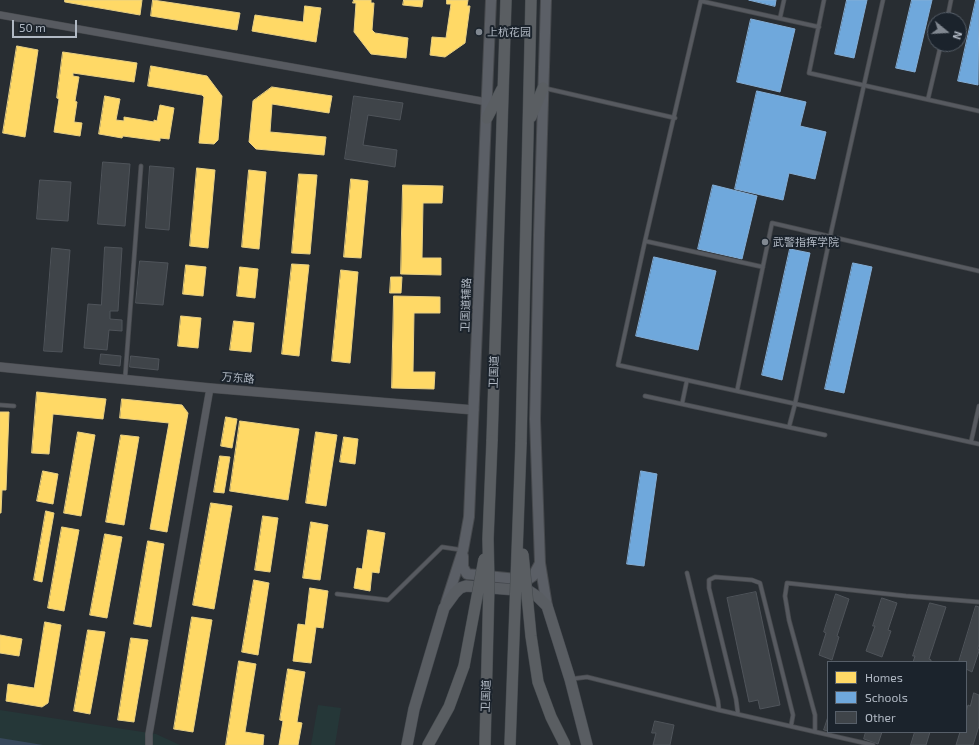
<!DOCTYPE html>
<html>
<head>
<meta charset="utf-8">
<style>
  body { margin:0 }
  #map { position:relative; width:979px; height:745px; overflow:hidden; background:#282d32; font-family:"Exo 2",sans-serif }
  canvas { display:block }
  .legend { position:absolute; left:827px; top:661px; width:140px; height:72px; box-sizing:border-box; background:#1b232c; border:1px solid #575f69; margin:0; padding:5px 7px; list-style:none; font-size:12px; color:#b1b9c4 }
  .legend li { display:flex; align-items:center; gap:8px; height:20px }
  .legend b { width:20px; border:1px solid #575f69 }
  .north { position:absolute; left:927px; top:12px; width:40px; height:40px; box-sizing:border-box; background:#1b232c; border:1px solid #575f69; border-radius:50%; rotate:108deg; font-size:11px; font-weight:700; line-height:16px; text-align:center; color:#b1b9c4 }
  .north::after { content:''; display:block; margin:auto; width:14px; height:18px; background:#818891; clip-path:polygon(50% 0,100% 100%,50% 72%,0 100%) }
  .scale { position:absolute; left:12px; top:20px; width:65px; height:18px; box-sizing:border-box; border:2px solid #b1b9c4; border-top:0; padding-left:5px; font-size:12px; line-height:14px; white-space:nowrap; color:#b1b9c4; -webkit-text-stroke:3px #1b232c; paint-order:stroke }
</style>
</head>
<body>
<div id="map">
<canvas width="979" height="745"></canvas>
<ul class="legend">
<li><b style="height:11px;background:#ffd966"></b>Homes</li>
<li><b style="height:11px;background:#6fa8dc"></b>Schools</li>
<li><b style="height:11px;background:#3f4449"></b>Other</li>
</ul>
<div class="north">N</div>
<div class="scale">50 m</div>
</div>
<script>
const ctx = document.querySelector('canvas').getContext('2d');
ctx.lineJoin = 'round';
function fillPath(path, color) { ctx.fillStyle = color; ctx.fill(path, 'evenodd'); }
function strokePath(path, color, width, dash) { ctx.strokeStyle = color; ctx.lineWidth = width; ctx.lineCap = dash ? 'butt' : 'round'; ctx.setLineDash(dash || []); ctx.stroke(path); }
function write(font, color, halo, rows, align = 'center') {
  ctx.font = font + ' "Exo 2","Noto Sans SC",sans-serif'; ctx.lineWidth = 4; ctx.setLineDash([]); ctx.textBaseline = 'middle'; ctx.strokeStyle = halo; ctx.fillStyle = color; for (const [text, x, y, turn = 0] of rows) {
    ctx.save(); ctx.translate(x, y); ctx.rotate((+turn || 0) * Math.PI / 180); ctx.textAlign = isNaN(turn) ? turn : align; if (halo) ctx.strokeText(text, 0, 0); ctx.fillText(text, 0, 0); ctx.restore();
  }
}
const green = new Path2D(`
  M 318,705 L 341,708 L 335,745 L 311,745 Z
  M 0,710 L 156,734 L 180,745 L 0,745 Z`);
const water = new Path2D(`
  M 0,738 L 43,745 L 0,745 Z`);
const homes = new Path2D(`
  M 65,0 L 142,0 L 140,15 L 65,2 Z
  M 153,0 L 240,13 L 237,30 L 151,16 Z
  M 354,0 L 371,0 L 371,3 L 374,3 L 372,30 L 375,33 L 408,38 L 406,58 L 371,54 L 354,32 L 356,3 L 353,3 Z
  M 404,0 L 423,0 L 422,7 L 403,5 Z
  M 447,0 L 468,0 L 467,6 L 470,6 L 465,43 L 445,57 L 430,55 L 432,37 L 446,38 L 451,4 L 447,4 Z
  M 305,6 L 321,8 L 316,42 L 252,31 L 255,15 L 303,22 Z
  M 17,46 L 38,50 L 25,137 L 3,133 Z
  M 63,52 L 137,63 L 134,82 L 73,73 L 73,76 L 79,77 L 75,101 L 77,102 L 74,122 L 82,123 L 80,136 L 54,132 L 59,99 L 57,98 Z
  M 151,66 L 207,76 L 222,96 L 218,140 L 214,144 L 199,143 L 204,97 L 202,95 L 148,86 Z
  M 272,87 L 332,96 L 329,113 L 272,104 L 270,132 L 326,137 L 324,155 L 256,149 L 249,142 L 253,101 Z
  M 105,96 L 120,99 L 116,120 L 124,121 L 124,117 L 154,122 L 154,120 L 157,121 L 160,105 L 174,108 L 169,139 L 160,138 L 160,141 L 123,136 L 122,138 L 99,134 Z
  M 197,168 L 215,170 L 208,248 L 190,246 Z
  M 249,170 L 266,172 L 259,249 L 242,247 Z
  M 299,174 L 317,175 L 310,254 L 292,253 Z
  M 351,179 L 368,181 L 361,258 L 344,257 Z
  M 403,185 L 443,186 L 442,203 L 423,203 L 422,258 L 441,258 L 441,275 L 401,274 Z
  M 292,264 L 309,265 L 299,356 L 282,354 Z
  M 186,265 L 206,267 L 203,296 L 183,294 Z
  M 240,267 L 258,269 L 255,298 L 237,296 Z
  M 341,270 L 358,272 L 350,363 L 332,361 Z
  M 391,277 L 402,277 L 401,293 L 390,293 Z
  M 394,296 L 440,297 L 440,313 L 414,313 L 413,372 L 435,372 L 434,389 L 392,388 Z
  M 181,316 L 201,318 L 198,348 L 178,346 Z
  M 234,321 L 254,323 L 251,352 L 230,350 Z
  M 37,392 L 106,399 L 103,419 L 53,414 L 49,454 L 32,453 Z
  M 122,399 L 182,405 L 188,413 L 167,532 L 150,529 L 169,423 L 120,418 Z
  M 0,412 L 9,412 L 6,490 L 2,490 L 1,513 L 0,513 Z
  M 226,417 L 237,419 L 232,448 L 221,446 Z
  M 240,421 L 299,429 L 288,500 L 230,491 Z
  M 78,432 L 95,435 L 81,516 L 64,513 Z
  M 316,432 L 337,435 L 326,506 L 306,503 Z
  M 121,435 L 139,437 L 124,525 L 106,522 Z
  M 344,437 L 358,439 L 355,464 L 340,462 Z
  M 220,456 L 230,457 L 224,493 L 214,492 Z
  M 43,471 L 58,474 L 53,504 L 37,501 Z
  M 211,503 L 232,506 L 214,609 L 193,605 Z
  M 46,511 L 54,513 L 42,582 L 34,580 Z
  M 263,516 L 278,518 L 270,572 L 255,570 Z
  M 311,522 L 328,525 L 320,580 L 303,578 Z
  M 62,527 L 79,530 L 64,611 L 48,608 Z
  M 368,530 L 385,533 L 379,573 L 372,572 L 370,591 L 354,588 L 357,568 L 362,569 Z
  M 105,534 L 122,537 L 107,618 L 90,615 Z
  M 148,541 L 164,544 L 151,627 L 134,624 Z
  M 254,580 L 269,583 L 258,655 L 242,652 Z
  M 310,588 L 328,591 L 323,628 L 316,627 L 311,663 L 293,661 L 298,624 L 305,625 Z
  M 192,617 L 212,620 L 193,732 L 174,729 Z
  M 45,622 L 61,625 L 48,703 L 42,707 L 6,701 L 8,684 L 34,688 Z
  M 88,630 L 105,632 L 90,714 L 74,711 Z
  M 0,635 L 22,639 L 19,656 L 0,653 Z
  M 131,638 L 148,640 L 134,722 L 118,720 Z
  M 239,661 L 256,664 L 245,732 L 264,735 L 263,745 L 226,745 Z
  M 288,669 L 305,672 L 297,722 L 302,723 L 298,745 L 279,745 L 283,721 L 280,720 Z`);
const schools = new Path2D(`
  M 749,0 L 776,0 L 775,6 Z
  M 847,0 L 867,0 L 854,58 L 835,54 Z
  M 912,0 L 932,0 L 915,72 L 896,68 Z
  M 976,0 L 979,0 L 978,85 L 958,81 Z
  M 751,19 L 795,29 L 780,92 L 737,82 Z
  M 757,91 L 806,102 L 800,126 L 826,132 L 815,179 L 789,173 L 783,200 L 735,189 Z
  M 713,185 L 757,196 L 742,259 L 698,249 Z
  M 790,249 L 810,253 L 782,380 L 762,375 Z
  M 654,257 L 716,271 L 698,350 L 636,336 Z
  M 853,263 L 872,267 L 844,393 L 825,389 Z
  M 641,471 L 657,474 L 644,566 L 627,564 Z`);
const building = new Path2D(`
  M 354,96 L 403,103 L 400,120 L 368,115 L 363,145 L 397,150 L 395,167 L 345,159 Z
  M 103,162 L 130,164 L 125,226 L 98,224 Z
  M 150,166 L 174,168 L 169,230 L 146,228 Z
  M 40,180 L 71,182 L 68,221 L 37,219 Z
  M 105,247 L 122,248 L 118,311 L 110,311 L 110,319 L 122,320 L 122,331 L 109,330 L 107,350 L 84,348 L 88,304 L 101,305 Z
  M 52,248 L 70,250 L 62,352 L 44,351 Z
  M 140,261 L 168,263 L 163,305 L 136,303 Z
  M 101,354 L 121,356 L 120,366 L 100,364 Z
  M 131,356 L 159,359 L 158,370 L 130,367 Z
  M 756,592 L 780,705 L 760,709 L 758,700 L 749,702 L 727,598 Z
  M 836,594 L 849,599 L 837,636 L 839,637 L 832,660 L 819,655 L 826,633 L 824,632 Z
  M 882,598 L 897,603 L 888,630 L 891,631 L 882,657 L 866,651 L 875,626 L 873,626 Z
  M 930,603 L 946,607 L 929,659 L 931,660 L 931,662 L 913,662 L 915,656 L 913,656 Z
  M 976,606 L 979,607 L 979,644 L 978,648 L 979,651 L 972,672 L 966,669 L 966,662 L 959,662 Z
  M 974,693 L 979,695 L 979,726 L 973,745 L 956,745 L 960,732 L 966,732 L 966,712 L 968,705 L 970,706 Z
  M 828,717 L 828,731 L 824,730 Z
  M 655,721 L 674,725 L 670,745 L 653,745 L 656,733 L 652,733 Z
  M 866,732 L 882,732 L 878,744 L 864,739 Z
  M 915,732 L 930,732 L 926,745 L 911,745 Z`);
const service = new Path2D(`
  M 701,0 L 645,241 L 618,365 L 979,444
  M 824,0 L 809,73 L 979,111
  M 701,1 L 819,27
  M 780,18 L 784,0
  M 947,20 L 951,0
  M 544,88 L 675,118
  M 928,99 L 941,44
  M 645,241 L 763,267
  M 125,379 L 141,166
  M 737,391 L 772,223 L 979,271
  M 645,396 L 825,435
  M 682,404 L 687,380
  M 0,405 L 14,406
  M 789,427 L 795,404 L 830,237 L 883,0
  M 971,442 L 979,406
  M 687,573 L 718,701 L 719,710
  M 337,594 L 388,600 L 442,547 L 462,550
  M 571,679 L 587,677 L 719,710 L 873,745
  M 738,714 L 736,699 L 709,588 L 709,580 L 715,577 L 752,580 L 760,583 L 793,715 L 791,726
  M 815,732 L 815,715 L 789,620 L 785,596 L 787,583 L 906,596 L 979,602`);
const minor = new Path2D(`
  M 0,15 L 487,102
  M 149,745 L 149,734 L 210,388`);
const tertiary = new Path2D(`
  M 0,367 L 210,388 L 474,410`);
const secondary = new Path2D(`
  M 546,0 L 539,235 L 535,419 L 540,563 L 547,606
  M 463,556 L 463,567 L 467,574 L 527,580 L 533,576 L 540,563
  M 446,603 L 463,550 L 469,517 L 491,0`);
const primary = new Path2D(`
  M 407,745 L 414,709 L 444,608 L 455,593 L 460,588 L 466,586 L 529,591 L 538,597 L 547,606 L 570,679 L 587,745`);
const trunk = new Path2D(`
  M 531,117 L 543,88
  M 487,118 L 502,89
  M 492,441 L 506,0
  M 521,444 L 531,0
  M 428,745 L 449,707 L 464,666`);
const trunkBridge = new Path2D(`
  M 523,554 L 531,636 L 538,682 L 551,717 L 565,745
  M 464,666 L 484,559
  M 485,745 L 489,584 L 488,539 L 492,441
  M 510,745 L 521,444`);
const markers = [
  [479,32,4,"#818891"],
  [765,242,4,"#818891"]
];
const poiNames = [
  ["上杭花园",487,32],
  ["武警指挥学院",773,242]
];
const streetNames = [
  ["卫国道辅路",466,305,-88],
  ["卫国道",494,372,-88],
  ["万东路",238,378,5],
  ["卫国道",486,696,-88]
];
fillPath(green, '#253738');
fillPath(water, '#37485b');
fillPath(homes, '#ffd966');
strokePath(homes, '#e8cf82', 1);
fillPath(schools, '#6fa8dc');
strokePath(schools, '#83add5', 1);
fillPath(building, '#3f4449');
strokePath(building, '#4f545a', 1);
strokePath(service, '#46494d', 5);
strokePath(minor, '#46494d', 8);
strokePath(tertiary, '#46494d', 10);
strokePath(secondary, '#46494d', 12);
strokePath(primary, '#45494f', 12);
strokePath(trunk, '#44494d', 12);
strokePath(service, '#575a60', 3.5);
strokePath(minor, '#575a60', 7);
strokePath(tertiary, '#575a60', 9);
strokePath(secondary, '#5b5f66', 10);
strokePath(primary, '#595d62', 11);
strokePath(trunk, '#5a5e62', 11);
strokePath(trunkBridge, '#44494d', 12, []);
strokePath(trunkBridge, '#5a5e62', 11);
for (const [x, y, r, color] of markers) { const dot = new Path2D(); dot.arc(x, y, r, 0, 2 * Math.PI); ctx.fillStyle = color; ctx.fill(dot); strokePath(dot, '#1b232c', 1.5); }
write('11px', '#b1b9c4', '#1b232c', poiNames, 'left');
write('11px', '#b1b9c4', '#1b232c', streetNames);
</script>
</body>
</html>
